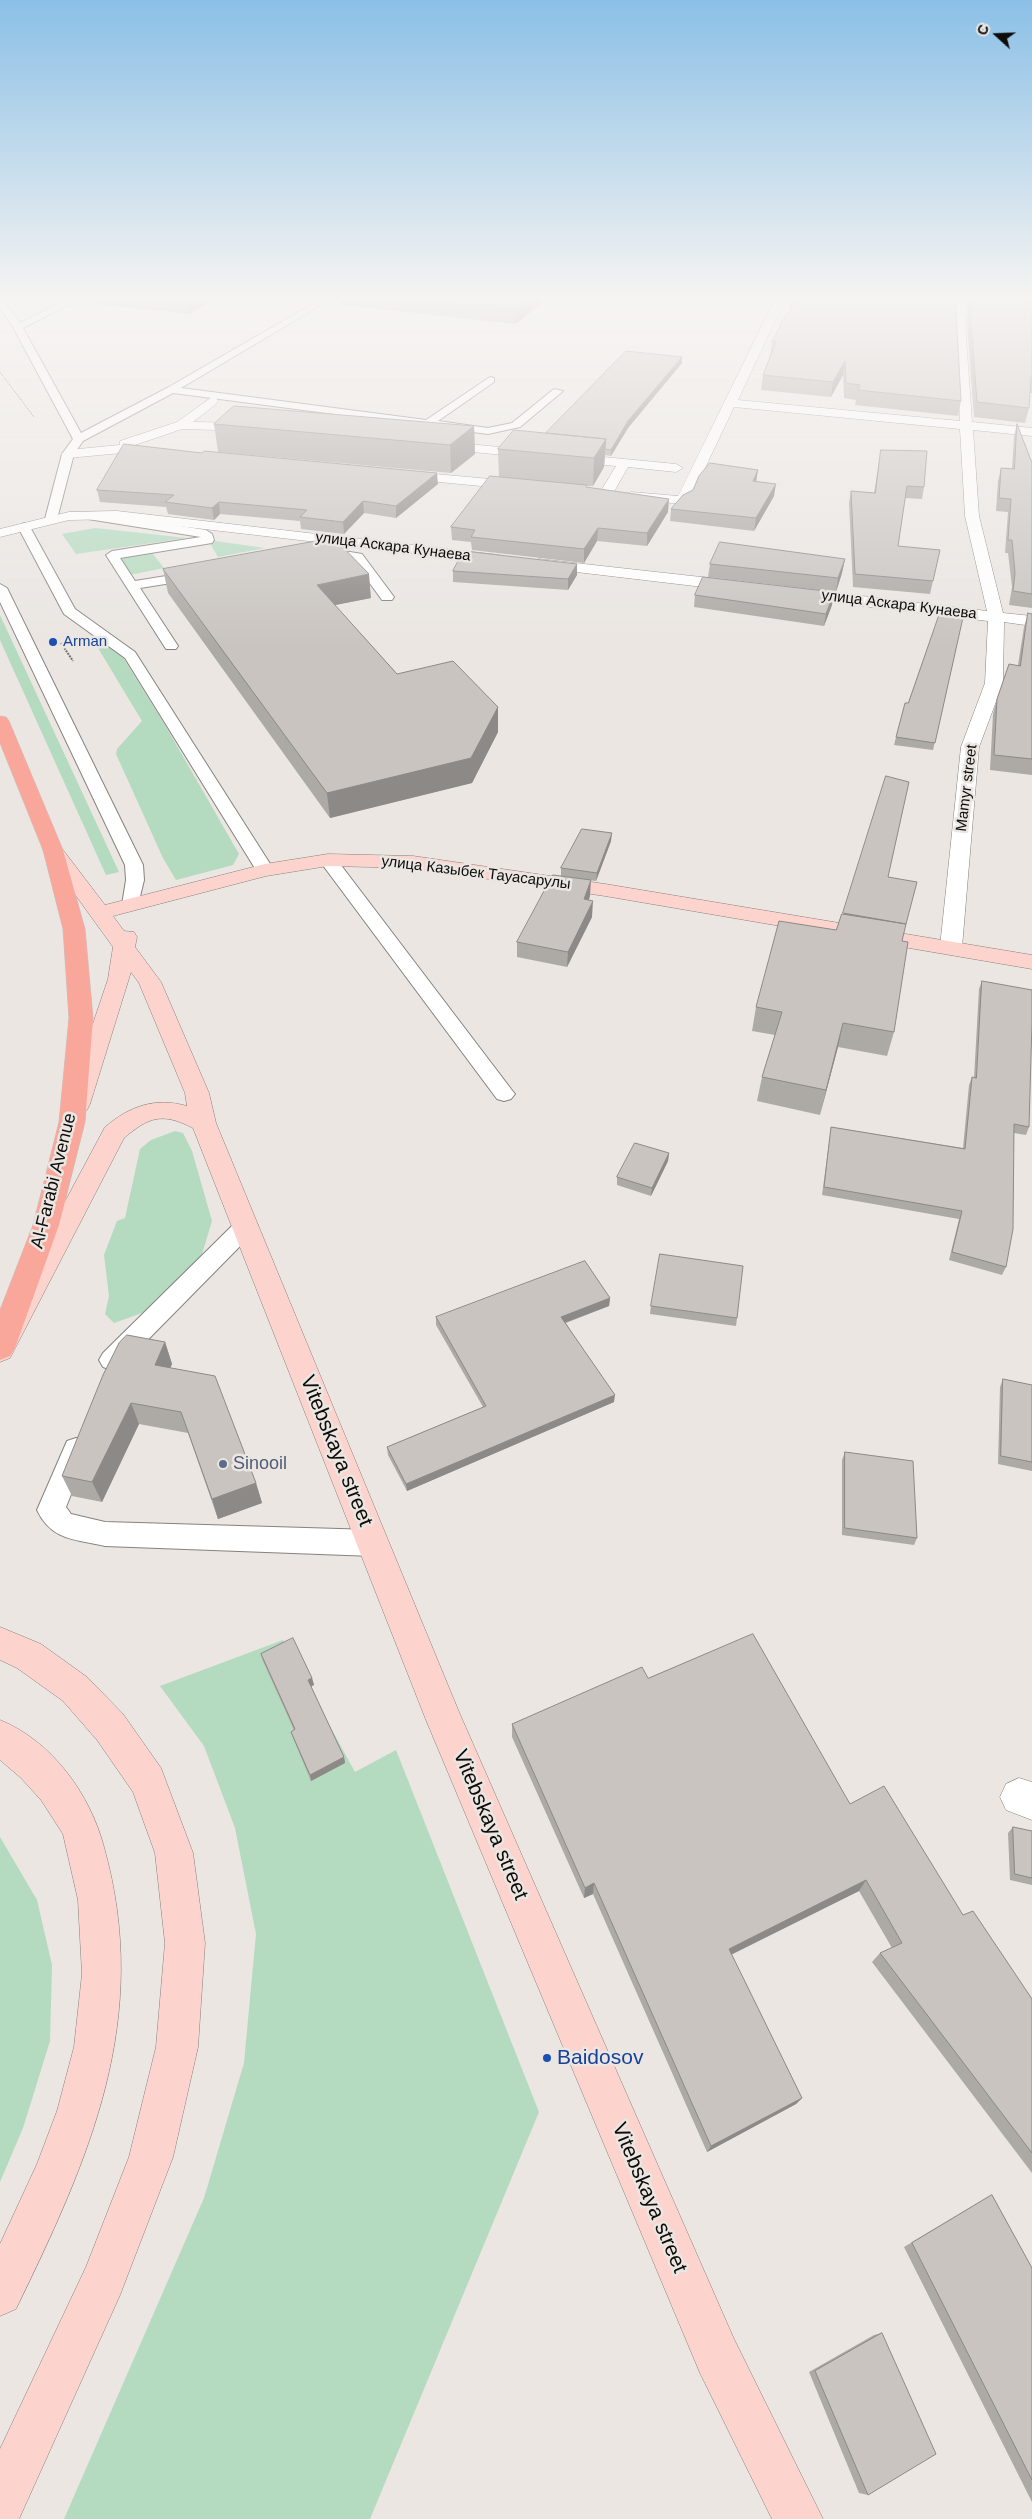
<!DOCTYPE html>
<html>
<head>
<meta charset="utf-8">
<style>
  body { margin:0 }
  #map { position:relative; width:1032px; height:2519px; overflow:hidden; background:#ebe6e2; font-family:Arial,sans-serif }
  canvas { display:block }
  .north { position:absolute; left:972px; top:10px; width:50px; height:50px; -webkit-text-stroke:4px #ebe6e2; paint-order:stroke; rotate:290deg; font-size:14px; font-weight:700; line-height:20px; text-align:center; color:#0d0c0a }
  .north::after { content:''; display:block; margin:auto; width:18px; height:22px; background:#0d0c0a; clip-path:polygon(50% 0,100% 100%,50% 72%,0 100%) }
</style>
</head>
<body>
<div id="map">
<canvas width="1032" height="2519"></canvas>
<div class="north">С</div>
</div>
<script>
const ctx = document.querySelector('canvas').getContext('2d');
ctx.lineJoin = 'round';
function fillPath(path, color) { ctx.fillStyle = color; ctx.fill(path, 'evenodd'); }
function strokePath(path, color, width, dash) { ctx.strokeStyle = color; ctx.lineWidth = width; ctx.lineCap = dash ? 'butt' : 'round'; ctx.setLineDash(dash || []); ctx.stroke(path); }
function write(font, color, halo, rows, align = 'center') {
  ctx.font = font + ' Arial,sans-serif'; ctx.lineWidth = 5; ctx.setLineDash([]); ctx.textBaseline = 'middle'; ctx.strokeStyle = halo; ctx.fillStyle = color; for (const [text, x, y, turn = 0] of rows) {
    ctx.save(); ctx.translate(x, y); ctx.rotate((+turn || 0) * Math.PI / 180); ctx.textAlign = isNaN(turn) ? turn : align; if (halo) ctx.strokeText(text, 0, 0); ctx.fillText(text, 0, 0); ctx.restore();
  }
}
const green = new Path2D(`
  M 6,295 L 62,295 C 54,307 34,317 20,315 Z
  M 95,528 L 105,529 L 187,538 L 76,554 L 62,534 Z
  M 208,540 L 265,548 L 218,557 Z
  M 149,549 L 164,568 L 125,576 L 112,555 Z
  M 0,615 L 119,872 L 106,875 L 0,640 Z
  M 108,646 L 122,656 L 165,725 L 239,854 L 233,865 L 176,880 L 163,858 L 116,754 L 117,749 L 142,721 L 98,648 Z
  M 175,1131 L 183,1133 L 192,1151 L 212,1221 L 196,1274 L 159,1307 L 114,1323 L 105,1314 L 109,1296 L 104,1255 L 117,1221 L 125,1218 L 140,1149 L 151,1140 Z
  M 283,1640 L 355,1772 L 396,1750 L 539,2112 L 370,2519 L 64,2519 L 204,2198 L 244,2063 L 256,1934 L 235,1828 L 204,1746 L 160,1686 Z
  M 0,1837 L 37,1900 L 52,1965 L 50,2041 L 23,2128 L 0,2182 Z`);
const pathFar1 = new Path2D(`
  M 0,372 L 34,417`);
const path = new Path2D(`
  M 61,643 L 73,661`);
const lane = new Path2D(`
  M 77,295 L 87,295 L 23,328 L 81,433 L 167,388 L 328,295 L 338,295 L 181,388 L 426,420 L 490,377 L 494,378 L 494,382 L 438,421 L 488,428 L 512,423 L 554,389 L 563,391 L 520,427 L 488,434 L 173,393 L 83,441 L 74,454 L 57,519 L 51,523 L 45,519 L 62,454 L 73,439 L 13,327 L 0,308 L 0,299 L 3,300 L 20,323 Z
  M 252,295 L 263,295 L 255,300 L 249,300 L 248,298 Z
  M 92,512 L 206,530 L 212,534 L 214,540 L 212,543 L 120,558 L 135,581 L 197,571 L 204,575 L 197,579 L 140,588 L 178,646 L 176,649 L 166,649 L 106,555 L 112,551 L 201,537 L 88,519 L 86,516 L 88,513 Z
  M 24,523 L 30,527 L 75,609 L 135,652 L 274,870 L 271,874 L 259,874 L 256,870 L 125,658 L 64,614 L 18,527 Z
  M 332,549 L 362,554 L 394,597 L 392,600 L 382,600 L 353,560 L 332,557 L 321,559 L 315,555 L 316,552 Z
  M 0,584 L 7,588 L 143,865 L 144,880 L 137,909 L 125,909 L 122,905 L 126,880 L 125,865 L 0,602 Z
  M 328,855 L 334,856 L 511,1089 L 515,1094 L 511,1099 L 504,1101 L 497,1099 L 319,860 L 322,856 Z
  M 246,1217 L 254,1220 L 258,1226 L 254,1232 L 121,1367 L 112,1370 L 103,1367 L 99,1360 L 103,1353 L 238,1220 Z
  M 76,1438 L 85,1441 L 89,1449 L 66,1507 L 71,1514 L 105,1522 L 373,1530 L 383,1534 L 387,1543 L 383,1552 L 373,1556 L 105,1546 C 75,1539 52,1541 37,1510 L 67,1441 Z`);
const street = new Path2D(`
  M 777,295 L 787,295 L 738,400 L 960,421 L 955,323 L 957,295 L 967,295 L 965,323 L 972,422 L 1032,428 L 1032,436 L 973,430 L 979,516 L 1003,613 L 1032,616 L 1032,626 L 1004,622 L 1003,683 L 979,747 L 962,947 L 959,952 L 951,954 L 943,952 L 940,947 L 961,747 L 985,683 L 988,621 L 795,598 L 787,593 L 795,588 L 987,611 L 965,516 L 960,429 L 734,407 L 688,504 L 631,500 L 624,496 L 631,492 L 678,496 Z
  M 212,397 L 216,398 L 218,401 L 216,404 L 193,422 L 252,423 L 258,427 L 252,431 L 182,429 L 132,446 L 162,449 L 164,452 L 162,455 L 157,456 L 122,453 L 68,458 L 61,454 L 68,450 L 120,445 L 120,441 L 177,422 Z
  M 437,441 L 676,464 L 683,468 L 676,472 L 628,467 L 611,497 L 606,498 L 599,494 L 616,466 L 432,448 L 431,445 Z
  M 402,471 L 523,482 L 530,486 L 523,490 L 397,478 L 395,475 Z
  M 117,511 L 499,555 L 506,559 L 499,563 L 117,519 L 69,520 L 0,537 L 0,529 L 69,512 Z
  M 539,559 L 737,581 L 745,586 L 737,591 L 534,567 L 531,564 Z
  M 1019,1778 L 1032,1782 L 1032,1820 L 1006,1810 L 1000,1797 L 1006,1784 Z`);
const secondary = new Path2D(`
  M 53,844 L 60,846 L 105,905 L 265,864 L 328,854 L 413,856 L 605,884 L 1032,955 L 1032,969 L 605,896 L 413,868 L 328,866 L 266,876 L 113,916 L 124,931 L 134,932 L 137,937 L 135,947 L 161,982 L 209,1093 L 216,1123 L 459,1712 L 734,2339 L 823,2519 L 772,2519 L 700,2373 L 426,1720 L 193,1128 C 162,1112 149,1117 124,1138 L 10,1358 L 0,1362 L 0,1323 L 105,1127 C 130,1106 155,1097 187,1106 L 185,1093 L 139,983 L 131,972 L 90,1104 L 87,1110 L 78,1112 L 69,1110 L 66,1104 L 108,979 L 113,947 L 43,850 L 46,846 Z
  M 0,1627 L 41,1644 L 87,1677 L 123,1714 L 161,1768 L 193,1853 L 205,1943 L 198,2047 L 173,2157 L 120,2295 L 19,2519 L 0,2519 L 0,2449 L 86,2267 L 129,2157 L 156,2047 L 165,1943 L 155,1853 L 133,1792 L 97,1740 L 63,1701 L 17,1668 L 0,1660 Z
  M 0,1720 C 52,1741 90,1794 104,1847 C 152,2019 90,2157 16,2309 L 0,2316 L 0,2244 L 37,2164 L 57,2111 L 74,2047 L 82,1974 L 78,1900 L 63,1834 L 41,1800 L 21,1778 L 0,1760 Z`);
const primary = new Path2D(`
  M 0,716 L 6,717 L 9,721 L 63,850 L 85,929 L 93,1018 L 85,1122 L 59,1225 L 15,1348 L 10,1356 L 0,1360 L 0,1310 L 33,1225 L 59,1122 L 69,1018 L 63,929 L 43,850 L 0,743 Z`);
const wall = new Path2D(`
  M 93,295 L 239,295 L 223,303 L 210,302 L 189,314 L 95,304 Z
  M 273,295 L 325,295 L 317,299 Z
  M 332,295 L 551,295 L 516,324 L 340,305 L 339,301 L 332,301 Z
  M 968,295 L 1032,295 L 1032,393 L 1030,393 L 1029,408 L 1025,423 L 974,417 L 967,323 Z
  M 790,296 L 956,309 L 961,401 L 958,416 L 855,405 L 856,400 L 844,398 L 843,375 L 831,397 L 761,390 L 763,375 L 770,356 L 772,342 L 791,310 L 789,309 Z
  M 682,357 L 682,363 L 628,428 L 611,456 L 605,455 L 604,467 L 593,486 L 586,486 L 586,487 L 668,512 L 647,546 L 597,541 L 584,563 L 472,550 L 471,542 L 452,540 L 451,527 L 499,477 L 498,449 L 546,433 Z
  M 214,424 L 474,426 L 475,454 L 451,473 L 218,452 Z
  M 1017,424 L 1032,463 L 1032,608 L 1009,605 L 1012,587 L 1008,553 L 1005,553 L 1008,512 L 996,511 L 998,481 L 1001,468 L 1012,469 L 1014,436 Z
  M 879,462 L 924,487 L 922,499 L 905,498 L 898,546 L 933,581 L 930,594 L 853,587 L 849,503 L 851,491 L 874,493 Z
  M 758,470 L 756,481 L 774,496 L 754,531 L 670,521 L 671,509 L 693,490 Z
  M 438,484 L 396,518 L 364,513 L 344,534 L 301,529 L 300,521 L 220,514 L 214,520 L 168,514 L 166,507 L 100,502 L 97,490 Z
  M 845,559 L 842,573 L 836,592 L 708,577 L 710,564 Z
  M 577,564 L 577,575 L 568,590 L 453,582 L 453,571 Z
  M 163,569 L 371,598 L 335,605 L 397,674 L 498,732 L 472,783 L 330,818 L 168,593 Z
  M 834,592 L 832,605 L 824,626 L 694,607 L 695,595 Z
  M 964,613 L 933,750 L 894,745 L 896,737 Z
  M 1028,613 L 1032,614 L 1032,775 L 990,770 L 993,714 L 997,699 L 1018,665 L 1024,627 Z
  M 611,841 L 596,881 L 561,876 L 561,868 Z
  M 888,877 L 902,941 L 894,1032 L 887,1056 L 838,1047 L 820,1115 L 757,1101 L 762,1077 L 775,1035 L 752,1031 L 756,1007 L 836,930 L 843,914 Z
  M 590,896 L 589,900 L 592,917 L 567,967 L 517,957 L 517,942 Z
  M 982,981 L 1029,1127 L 1026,1135 L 1014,1133 L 1006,1267 L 1002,1275 L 949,1260 L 959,1219 L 822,1195 L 830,1135 L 831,1127 L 963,1148 L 969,1085 L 972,1077 L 974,1078 L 979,989 Z
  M 669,1153 L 668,1161 L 651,1196 L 617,1185 L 617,1177 Z
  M 610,1298 L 609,1306 L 566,1323 L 614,1402 L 407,1491 L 388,1455 L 387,1447 L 483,1407 L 436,1325 L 436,1317 Z
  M 651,1306 L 737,1318 L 736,1326 L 650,1314 Z
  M 165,1342 L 172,1364 L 170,1368 L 256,1483 L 262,1503 L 218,1519 L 188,1433 L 139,1424 L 102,1502 L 72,1496 L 62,1476 Z
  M 1003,1379 L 1032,1385 L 1032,1471 L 998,1464 L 1000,1387 Z
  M 845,1452 L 917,1538 L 914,1545 L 842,1535 L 842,1460 Z
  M 261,1654 L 312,1678 L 314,1685 L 311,1686 L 344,1757 L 345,1763 L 311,1781 L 293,1738 L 291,1732 L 294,1730 L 263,1661 Z
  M 648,1678 L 850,1804 L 963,1915 L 1032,1999 L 1032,2173 L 872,1962 L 880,1953 L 892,1948 L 859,1891 L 731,1955 L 802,2098 L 796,2104 L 707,2152 L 593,1894 L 584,1898 L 512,1737 L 512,1724 Z
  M 1013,1827 L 1032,1831 L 1032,1885 L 1010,1880 L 1008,1833 Z
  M 992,2195 L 1032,2268 L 1032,2502 L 904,2247 L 983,2200 Z
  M 882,2333 L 868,2495 L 859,2493 L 809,2372 L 874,2335 Z`);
const shadedWall = new Path2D(`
  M 198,295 L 209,295 L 210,302 L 189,314 L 187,301 Z
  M 222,295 L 239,295 L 223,303 Z
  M 317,295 L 325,295 L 317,299 Z
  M 535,295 L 551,295 L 516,324 L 516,310 Z
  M 682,357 L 682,363 L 628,428 L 611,456 L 611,450 L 628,421 Z
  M 845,361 L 843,375 L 831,397 L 833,382 Z
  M 474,426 L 475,454 L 451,473 L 450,445 Z
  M 606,439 L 604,467 L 593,486 L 594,458 Z
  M 758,470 L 756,482 L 753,481 Z
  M 437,473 L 438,484 L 396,518 L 396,506 Z
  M 776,484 L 774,496 L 754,531 L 756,518 Z
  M 669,499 L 668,512 L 647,546 L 647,533 Z
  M 363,501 L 364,513 L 344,534 L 343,522 Z
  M 219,502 L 220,514 L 214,520 L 212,508 Z
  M 598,528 L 597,541 L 584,563 L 584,549 Z
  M 845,559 L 842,573 L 836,592 L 838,578 Z
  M 577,564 L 577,575 L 568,590 L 568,579 Z
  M 369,574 L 371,598 L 320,608 L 317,585 Z
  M 834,592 L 832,605 L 824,626 L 826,614 Z
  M 498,707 L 498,732 L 472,783 L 330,818 L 327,793 Z
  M 612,833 L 611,841 L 596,881 L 597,873 Z
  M 591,880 L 590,896 L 583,915 L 584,899 Z
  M 593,901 L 592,917 L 567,967 L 568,952 Z
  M 843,1023 L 838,1047 L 820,1115 L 826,1090 Z
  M 669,1153 L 668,1161 L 651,1196 L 652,1188 Z
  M 610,1298 L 609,1306 L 561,1324 L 561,1317 Z
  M 165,1342 L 172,1364 L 162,1386 L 155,1365 Z
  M 615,1395 L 614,1402 L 407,1491 L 406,1484 Z
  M 131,1403 L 139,1424 L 102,1502 L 92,1482 Z
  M 256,1483 L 262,1503 L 218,1519 L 212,1499 Z
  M 312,1678 L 314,1685 L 310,1687 L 308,1680 Z
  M 344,1757 L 345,1763 L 311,1781 L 310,1775 Z
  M 866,1880 L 859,1891 L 724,1958 L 729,1949 Z
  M 594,1883 L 593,1894 L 584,1898 L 585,1888 Z
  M 802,2098 L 796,2104 L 707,2152 L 711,2146 Z`);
const building = new Path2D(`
  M 131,295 L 198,295 L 187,301 Z
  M 369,295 L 535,295 L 516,310 Z
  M 791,295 L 957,295 L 956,309 L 961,401 L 858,390 L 860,385 L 846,383 L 845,361 L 833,382 L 763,375 L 776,342 L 772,342 L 786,314 L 805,297 L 790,296 Z
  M 971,295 L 1032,295 L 1032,378 L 1031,377 L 1029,408 L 977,402 L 970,309 Z
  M 626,351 L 682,357 L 628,421 L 611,450 L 605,449 L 606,439 L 546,433 Z
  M 234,406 L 474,426 L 450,445 L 214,424 Z
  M 1017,424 L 1032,463 L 1032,594 L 1013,591 L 1015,573 L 1012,540 L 1008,540 L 1011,499 L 999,498 L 1001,468 L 1014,469 Z
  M 514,430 L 606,439 L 594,458 L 498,449 Z
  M 124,444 L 202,453 L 204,451 L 437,473 L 396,506 L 363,501 L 343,522 L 300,517 L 307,510 L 219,502 L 212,508 L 165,502 L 174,495 L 97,490 Z
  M 881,450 L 927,451 L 924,487 L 907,486 L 898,546 L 940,550 L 933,581 L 855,574 L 851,491 L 875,493 Z
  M 710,463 L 758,470 L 753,481 L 776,484 L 756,518 L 671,509 L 683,495 L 693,490 L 699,476 Z
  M 490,476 L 586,485 L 586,487 L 669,499 L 647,533 L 598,528 L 584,549 L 471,537 L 475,530 L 451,527 Z
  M 334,538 L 369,574 L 317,585 L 397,674 L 453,661 L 498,707 L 471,758 L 327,793 L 163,569 Z
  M 720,542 L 845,559 L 838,578 L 710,564 Z
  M 464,551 L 577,564 L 568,579 L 453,571 Z
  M 703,577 L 834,592 L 826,614 L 695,595 Z
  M 941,610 L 964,613 L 935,743 L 896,737 L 905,703 L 908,703 Z
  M 1028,613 L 1032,614 L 1032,759 L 994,755 L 997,699 L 1009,664 L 1020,666 Z
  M 886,776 L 909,782 L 888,877 L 917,882 L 906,924 L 843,913 Z
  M 582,829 L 612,833 L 597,873 L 561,868 Z
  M 553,875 L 591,880 L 584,899 L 593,901 L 568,952 L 517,942 Z
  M 842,914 L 906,924 L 902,941 L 908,942 L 894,1032 L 843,1023 L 826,1090 L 762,1077 L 782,1012 L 756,1007 L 779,921 L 836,930 Z
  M 982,981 L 1032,990 L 1032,1022 L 1029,1127 L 1014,1124 L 1013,1229 L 1006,1267 L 952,1252 L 962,1211 L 824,1187 L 831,1127 L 965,1149 L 972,1077 L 976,1078 Z
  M 635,1143 L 669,1153 L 652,1188 L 617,1177 Z
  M 660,1254 L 743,1266 L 737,1318 L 651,1306 Z
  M 585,1261 L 610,1298 L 561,1317 L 615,1395 L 406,1484 L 387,1447 L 486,1406 L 436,1317 Z
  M 127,1335 L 165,1342 L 155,1365 L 215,1376 L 256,1483 L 212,1499 L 181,1412 L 131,1403 L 92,1482 L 62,1476 L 103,1375 L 119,1343 Z
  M 1003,1379 L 1032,1385 L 1032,1462 L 1001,1456 Z
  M 845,1452 L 913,1461 L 917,1538 L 845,1528 Z
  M 753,1634 L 850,1804 L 884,1786 L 963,1915 L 973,1911 L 1032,1999 L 1032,2153 L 880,1953 L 902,1943 L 866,1880 L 729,1949 L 802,2098 L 711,2146 L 594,1883 L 585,1888 L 512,1724 L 642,1667 L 648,1678 Z
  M 293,1638 L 312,1678 L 308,1680 L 344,1757 L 310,1775 L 291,1732 L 295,1729 L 261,1654 Z
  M 1013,1827 L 1032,1831 L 1032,1878 L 1015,1874 Z
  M 992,2195 L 1032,2268 L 1032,2480 L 912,2243 Z
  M 882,2333 L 936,2454 L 868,2495 L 815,2371 Z`);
const markers = [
  [53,642,5,"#1a4fb4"],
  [223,1464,5,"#5c6f8a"],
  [547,2058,5,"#1a4fb4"]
];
const farStreetnames = [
  ["улица Аскара Кунаева",393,547,7],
  ["улица Аскара Кунаева",899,605,7],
  ["Mamyr street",967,788,-83],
  ["улица Казыбек Тауасарулы",476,873,7]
];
const farTransitnames = [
  ["Arman",63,642]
];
const streetNames = [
  ["Al-Farabi Avenue",54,1181,-76]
];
const serviceNames = [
  ["Sinooil",233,1464]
];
const nearStreetnames = [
  ["Vitebskaya street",336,1451,68],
  ["Vitebskaya street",490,1825,67],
  ["Vitebskaya street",649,2198,67]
];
const nearTransitnames = [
  ["Baidosov",557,2058]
];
fillPath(green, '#b4dabf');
strokePath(lane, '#86827e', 2);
strokePath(street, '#86827e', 1);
strokePath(secondary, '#86827e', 1);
strokePath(primary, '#c5c5c4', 1);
strokePath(pathFar1, '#73706d', 1, [2, 1]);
strokePath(path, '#73706d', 2, [2, 1]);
fillPath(lane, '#fff');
fillPath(street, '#fff');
fillPath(secondary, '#fcd3cd');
fillPath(primary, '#f9a79b');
fillPath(wall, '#ada9a5');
fillPath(shadedWall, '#8d8986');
fillPath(building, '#c9c4c0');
strokePath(building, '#8d8986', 1);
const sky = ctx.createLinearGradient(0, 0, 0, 647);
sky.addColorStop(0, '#8bc0e6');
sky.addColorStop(0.46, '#f6f4f2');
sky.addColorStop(1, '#f6f4f200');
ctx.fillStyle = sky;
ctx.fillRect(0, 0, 1032, 647);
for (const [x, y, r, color] of markers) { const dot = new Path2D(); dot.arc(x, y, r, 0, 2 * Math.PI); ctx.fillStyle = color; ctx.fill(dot); strokePath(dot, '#ebe6e2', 2); }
write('15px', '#0d0c0a', '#ebe6e2', farStreetnames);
write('15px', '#164399', '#ebe6e2', farTransitnames, 'left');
write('18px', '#0d0c0a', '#ebe6e2', streetNames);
write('18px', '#4e5e75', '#ebe6e2', serviceNames, 'left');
write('21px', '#0d0c0a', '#ebe6e2', nearStreetnames);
write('21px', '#164399', '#ebe6e2', nearTransitnames, 'left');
</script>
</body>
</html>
